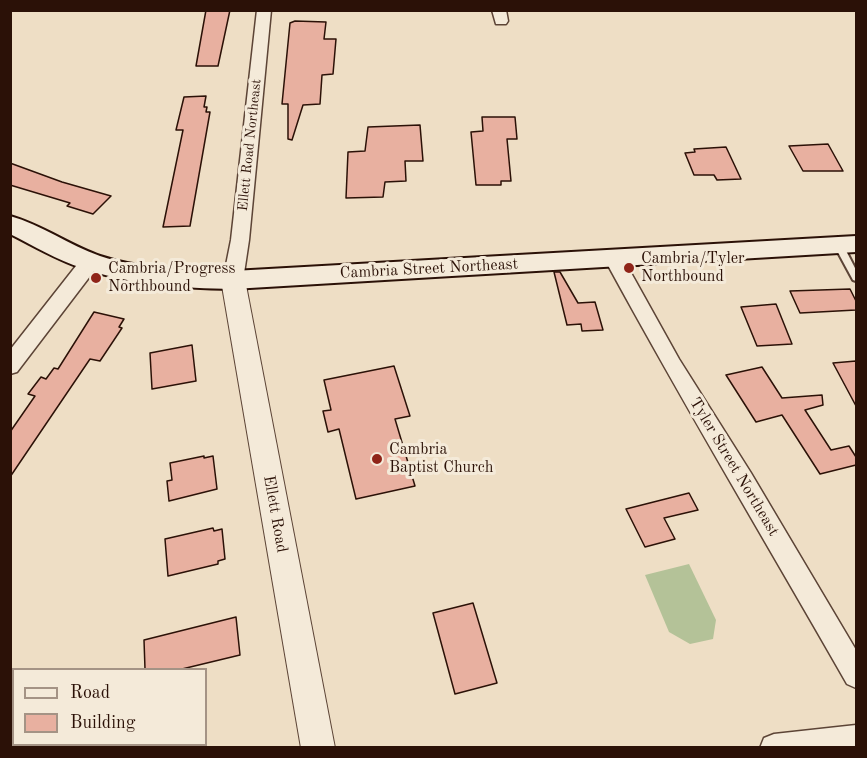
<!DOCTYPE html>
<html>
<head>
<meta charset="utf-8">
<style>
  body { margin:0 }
  #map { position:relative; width:867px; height:758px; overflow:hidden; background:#eedec5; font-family:"Old Standard TT",serif }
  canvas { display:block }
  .frame { position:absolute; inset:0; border:12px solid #2b1107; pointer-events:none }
  .legend { position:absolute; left:12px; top:668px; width:195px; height:78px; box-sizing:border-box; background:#f4ead9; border:2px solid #a49385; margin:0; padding:8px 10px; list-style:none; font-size:18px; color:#2b1107 }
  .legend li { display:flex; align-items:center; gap:12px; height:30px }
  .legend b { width:30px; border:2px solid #a49385 }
</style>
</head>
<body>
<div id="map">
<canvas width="867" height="758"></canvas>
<div class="frame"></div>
<ul class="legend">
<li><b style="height:8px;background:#f4ead9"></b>Road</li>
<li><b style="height:16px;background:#e8b0a0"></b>Building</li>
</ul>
</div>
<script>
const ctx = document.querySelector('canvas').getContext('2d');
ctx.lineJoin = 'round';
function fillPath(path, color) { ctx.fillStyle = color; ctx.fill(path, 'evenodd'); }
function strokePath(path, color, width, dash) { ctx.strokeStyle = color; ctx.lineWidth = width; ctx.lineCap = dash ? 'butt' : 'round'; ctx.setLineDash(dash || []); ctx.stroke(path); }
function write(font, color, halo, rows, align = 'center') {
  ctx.font = font + ' "Old Standard TT",serif'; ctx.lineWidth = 6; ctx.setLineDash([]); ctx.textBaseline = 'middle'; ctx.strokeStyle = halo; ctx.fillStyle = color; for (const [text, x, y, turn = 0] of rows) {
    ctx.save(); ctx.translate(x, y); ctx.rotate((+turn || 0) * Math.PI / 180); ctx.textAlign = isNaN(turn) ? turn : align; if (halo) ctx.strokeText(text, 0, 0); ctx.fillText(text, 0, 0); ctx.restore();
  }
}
const green = new Path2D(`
  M 689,564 L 716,620 L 713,639 L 690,644 L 669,632 L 645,575 Z`);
const building = new Path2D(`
  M 206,10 L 230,10 L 218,66 L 196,66 Z
  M 295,21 L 326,22 L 324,39 L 336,39 L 333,74 L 322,75 L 320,104 L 303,105 L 292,140 L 288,139 L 288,104 L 282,104 L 290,23 Z
  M 206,96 L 204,107 L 207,107 L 206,112 L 210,112 L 190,226 L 163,227 L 183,130 L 176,130 L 184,97 Z
  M 482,117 L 515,117 L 517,139 L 507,139 L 511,181 L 501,181 L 501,185 L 476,185 L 471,132 L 483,131 Z
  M 420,125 L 423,161 L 405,161 L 406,181 L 385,182 L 383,197 L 346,198 L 348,152 L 365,151 L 368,127 Z
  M 828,144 L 843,171 L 803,171 L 789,146 Z
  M 726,147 L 741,179 L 717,180 L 714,175 L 694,175 L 685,153 L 695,152 L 694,149 Z
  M 10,163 L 62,182 L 111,196 L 93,214 L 67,206 L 70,203 L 10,185 Z
  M 554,272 L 560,272 L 578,303 L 595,302 L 603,330 L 582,331 L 581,324 L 567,325 Z
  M 850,289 L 856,301 L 856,310 L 800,313 L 790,291 Z
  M 776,304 L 792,344 L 757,346 L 741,307 Z
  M 94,312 L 124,319 L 119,327 L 122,328 L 100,361 L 90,359 L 10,477 L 10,432 L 35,396 L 28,394 L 41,377 L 46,379 L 54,368 L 58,369 Z
  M 192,345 L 196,381 L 152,389 L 150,353 Z
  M 856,361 L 856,406 L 833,363 Z
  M 394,366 L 410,416 L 395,419 L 415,486 L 356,499 L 339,429 L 328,432 L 323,411 L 331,410 L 324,380 Z
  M 762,367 L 782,398 L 822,395 L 823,405 L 805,410 L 831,450 L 849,446 L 856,457 L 856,465 L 820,474 L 782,415 L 756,422 L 726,375 Z
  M 204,456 L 204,458 L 213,456 L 217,489 L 169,501 L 167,481 L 172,480 L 170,463 Z
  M 689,493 L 698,510 L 664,518 L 675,539 L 645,547 L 626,509 Z
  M 213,528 L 214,531 L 222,529 L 225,559 L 218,561 L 218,564 L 168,576 L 165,539 Z
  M 473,603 L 497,683 L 455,694 L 433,613 Z
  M 236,617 L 240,655 L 182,669 L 145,669 L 144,640 Z`);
const service = new Path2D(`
  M 839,242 L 842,243 L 856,270 L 856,281 L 853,280 L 834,245 Z`);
const minor = new Path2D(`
  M 257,10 L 271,10 L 249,240 L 243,280 L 240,285 L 233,287 L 226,285 L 223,280 L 231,240 Z
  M 492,10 L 506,10 L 508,21 L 506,24 L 496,24 Z
  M 613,252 L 620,253 L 679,359 L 751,473 L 856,650 L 856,688 L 847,684 C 766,542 682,402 604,258 L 606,253 Z
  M 90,256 L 97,257 L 99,262 L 97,267 L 17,372 L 10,374 L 10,350 L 83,257 Z
  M 856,725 L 856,748 L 760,748 L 764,738 L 774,734 Z`);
const tertiary = new Path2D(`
  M 233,272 L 241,274 L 245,280 L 335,748 L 301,748 L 221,280 L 225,274 Z`);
const secondary = new Path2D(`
  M 10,216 C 42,225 69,245 100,256 C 142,270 189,270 233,271 L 856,236 L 856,252 L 233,289 C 182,288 131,285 82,268 C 57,260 34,246 10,234 Z`);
const markers = [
  [629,268,6,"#8f2418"],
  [96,278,6,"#8f2418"],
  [377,459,6,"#8f2418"]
];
const farStreetnames = [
  ["Ellett Road Northeast",250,145,-84]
];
const poiNames = [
  ["Cambria/Tyler",641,259],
  ["Northbound",641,277],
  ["Cambria/Progress",108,269],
  ["Northbound",108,287],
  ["Cambria",389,450],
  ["Baptist Church",389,468]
];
const streetNames = [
  ["Cambria Street Northeast",429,269,-3],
  ["Tyler Street Northeast",734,467,59],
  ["Ellett Road",275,514,80]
];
fillPath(green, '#b4c298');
fillPath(building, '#e8b0a0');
strokePath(building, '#2b1107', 1.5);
strokePath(service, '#5c4436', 4);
strokePath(minor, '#5c4436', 3);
strokePath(tertiary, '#5c4436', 2);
strokePath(secondary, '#2b1107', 4);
fillPath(service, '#f4ead9');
fillPath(minor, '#f4ead9');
fillPath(tertiary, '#f4ead9');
fillPath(secondary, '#f4ead9');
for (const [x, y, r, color] of markers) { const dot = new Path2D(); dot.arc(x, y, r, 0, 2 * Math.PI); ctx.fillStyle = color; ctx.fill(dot); strokePath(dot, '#f4ead9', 2); }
write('14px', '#2b1107', '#f4ead9', farStreetnames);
write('16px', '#2b1107', '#f4ead9', poiNames, 'left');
write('16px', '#2b1107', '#f4ead9', streetNames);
</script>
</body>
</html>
